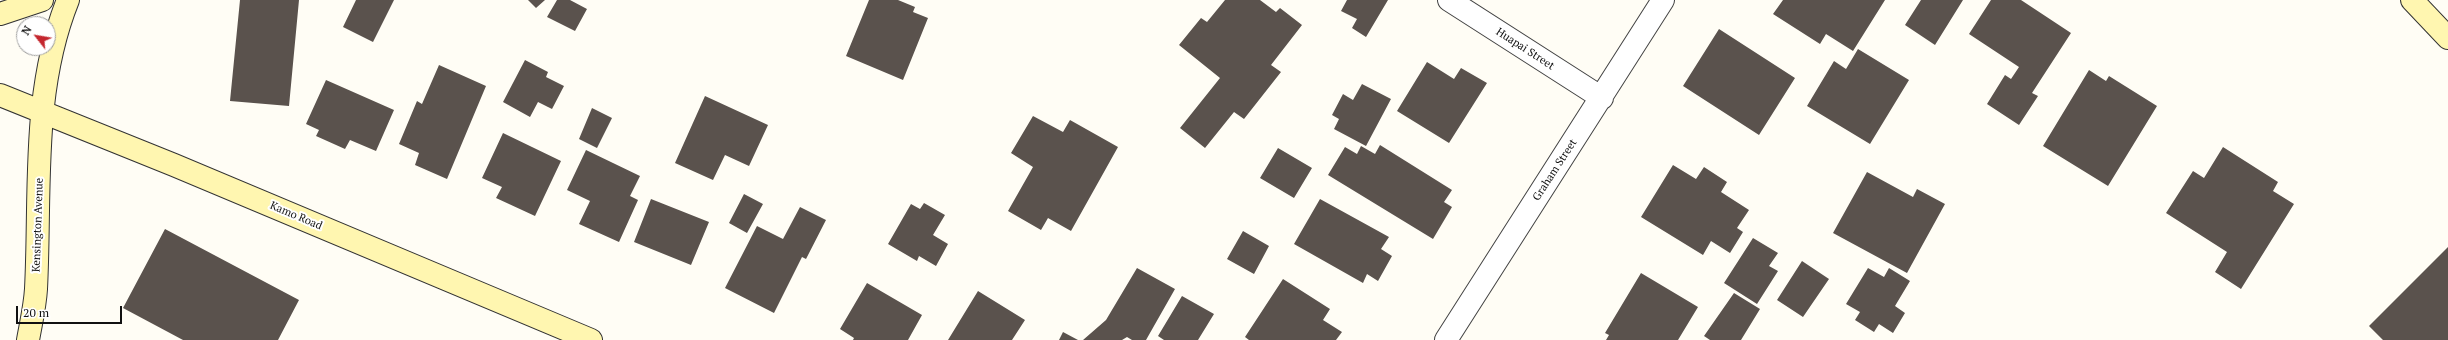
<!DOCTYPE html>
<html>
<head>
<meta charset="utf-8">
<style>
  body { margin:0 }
  #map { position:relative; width:2448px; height:340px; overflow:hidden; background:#fffdf5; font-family:"PT Serif",serif }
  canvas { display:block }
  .north { position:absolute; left:16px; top:16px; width:40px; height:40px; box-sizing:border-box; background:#fff; border:1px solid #a0a0a0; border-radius:50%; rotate:301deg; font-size:11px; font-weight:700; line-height:16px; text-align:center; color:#111 }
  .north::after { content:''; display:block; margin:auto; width:14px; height:18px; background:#c4262e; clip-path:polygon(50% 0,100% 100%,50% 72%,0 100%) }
  .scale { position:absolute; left:16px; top:306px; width:106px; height:18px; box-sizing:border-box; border:2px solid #111; border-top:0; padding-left:5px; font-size:12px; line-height:14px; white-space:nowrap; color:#111; -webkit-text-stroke:3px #fff; paint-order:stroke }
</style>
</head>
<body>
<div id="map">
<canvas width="2448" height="340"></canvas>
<div class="north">N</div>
<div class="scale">20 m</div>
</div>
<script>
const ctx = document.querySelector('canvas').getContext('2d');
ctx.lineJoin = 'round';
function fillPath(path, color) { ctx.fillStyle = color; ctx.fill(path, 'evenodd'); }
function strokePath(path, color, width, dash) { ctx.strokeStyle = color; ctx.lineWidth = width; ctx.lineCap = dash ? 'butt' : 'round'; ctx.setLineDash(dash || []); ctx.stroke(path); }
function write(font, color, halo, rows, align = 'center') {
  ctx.font = font + ' "PT Serif",serif'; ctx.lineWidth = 4; ctx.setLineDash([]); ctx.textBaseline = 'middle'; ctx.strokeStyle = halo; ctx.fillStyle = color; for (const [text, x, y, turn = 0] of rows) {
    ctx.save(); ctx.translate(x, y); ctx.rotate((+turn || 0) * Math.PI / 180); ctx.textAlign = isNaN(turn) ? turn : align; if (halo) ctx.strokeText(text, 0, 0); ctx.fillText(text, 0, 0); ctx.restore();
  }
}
const building = new Path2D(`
  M 240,0 L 299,0 L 289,106 L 230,101 Z
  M 356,0 L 394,0 L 373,42 L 343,27 Z
  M 528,0 L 545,0 L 536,8 Z
  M 557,0 L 570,0 L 587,9 L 575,31 L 547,17 Z
  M 869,0 L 898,0 L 915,7 L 913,12 L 928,18 L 903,80 L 846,56 Z
  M 1225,0 L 1260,0 L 1276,12 L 1280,8 L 1302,25 L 1271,65 L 1281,72 L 1244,119 L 1234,112 L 1205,148 L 1180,128 L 1220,78 L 1179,45 L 1201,18 L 1207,22 Z
  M 1347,0 L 1388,0 L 1366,37 L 1352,28 L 1357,19 L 1341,11 Z
  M 1783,0 L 1885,0 L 1853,51 L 1826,34 L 1820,44 L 1773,14 Z
  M 1921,0 L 1963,0 L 1935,45 L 1905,25 Z
  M 1991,0 L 2021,0 L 2071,33 L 2032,93 L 2038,96 L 2019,125 L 1987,104 L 2005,75 L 2011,79 L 2019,67 L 1969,34 Z
  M 1719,29 L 1795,78 L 1759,135 L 1683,86 Z
  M 1858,49 L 1909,80 L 1870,144 L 1807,106 L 1834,61 L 1846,69 Z
  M 525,60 L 548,72 L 546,77 L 564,86 L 552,109 L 538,102 L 530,117 L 503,102 Z
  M 1427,62 L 1454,79 L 1461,68 L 1487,83 L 1449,143 L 1397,111 Z
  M 439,65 L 486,86 L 447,179 L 415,165 L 419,153 L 399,144 L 417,101 L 422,104 Z
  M 2089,70 L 2106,81 L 2109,76 L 2157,106 L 2108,186 L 2043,146 Z
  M 326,80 L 394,110 L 376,151 L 350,140 L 345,149 L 316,136 L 319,130 L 306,124 Z
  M 1362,84 L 1391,99 L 1366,146 L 1334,129 L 1339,119 L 1332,115 L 1343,94 L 1353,100 Z
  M 705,96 L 768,125 L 749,166 L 725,155 L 713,180 L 675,163 Z
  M 592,108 L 612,118 L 597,148 L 579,139 Z
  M 1033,116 L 1063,132 L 1070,120 L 1118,147 L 1071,231 L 1048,218 L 1041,230 L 1008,211 L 1033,167 L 1011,153 Z
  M 503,133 L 561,161 L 535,216 L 496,198 L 502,187 L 482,178 Z
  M 1380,145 L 1452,190 L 1444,202 L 1452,207 L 1433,239 L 1328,175 L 1345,147 L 1357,154 L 1361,146 L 1375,154 Z
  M 2223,147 L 2278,182 L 2273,191 L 2294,204 L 2241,289 L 2215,272 L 2227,252 L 2166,213 L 2193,171 L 2204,178 Z
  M 1278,148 L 1312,168 L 1294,198 L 1260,178 Z
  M 586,150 L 640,176 L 630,196 L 638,200 L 619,242 L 579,224 L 590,201 L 567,190 Z
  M 1673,165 L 1696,179 L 1704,167 L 1727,182 L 1721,192 L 1749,210 L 1737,228 L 1743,232 L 1730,253 L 1711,241 L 1703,255 L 1641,217 Z
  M 1867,172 L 1913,197 L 1917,189 L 1945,204 L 1907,273 L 1833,233 Z
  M 744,194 L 763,204 L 747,233 L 729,223 Z
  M 651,199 L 709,222 L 691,265 L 634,242 Z
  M 1320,199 L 1389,237 L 1381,249 L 1392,256 L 1378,281 L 1367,274 L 1363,283 L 1294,244 Z
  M 924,203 L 945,215 L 933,235 L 948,244 L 936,266 L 919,256 L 917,261 L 888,244 L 911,204 L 920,209 Z
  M 800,207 L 826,220 L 806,259 L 802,257 L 774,313 L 725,288 L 757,226 L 783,239 Z
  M 165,229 L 299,300 L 278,340 L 183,340 L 123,308 Z
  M 1243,231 L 1269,246 L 1254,274 L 1227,259 Z
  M 1753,238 L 1778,253 L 1769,266 L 1778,271 L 1757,304 L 1724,283 Z
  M 2448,247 L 2448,340 L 2383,340 L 2369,326 Z
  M 1802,261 L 1829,279 L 1803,317 L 1777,300 Z
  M 1137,268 L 1175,289 L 1146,340 L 1132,340 L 1127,337 L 1122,340 L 1083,340 L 1106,320 Z
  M 1868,268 L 1884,277 L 1889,268 L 1910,281 L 1895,306 L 1905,313 L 1893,333 L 1879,324 L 1874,332 L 1855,320 L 1860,312 L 1846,304 Z
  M 1641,273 L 1698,307 L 1678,340 L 1606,340 L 1609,335 L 1605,333 Z
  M 1283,279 L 1330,309 L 1323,320 L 1342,332 L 1336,340 L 1249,340 L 1245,337 Z
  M 867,283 L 922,315 L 908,340 L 853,340 L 854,338 L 840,329 Z
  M 978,291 L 1025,320 L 1012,340 L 948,340 Z
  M 1734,293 L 1760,309 L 1741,340 L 1710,340 L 1704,336 Z
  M 1182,296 L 1214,314 L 1198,340 L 1164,340 L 1158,336 Z
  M 1063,332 L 1078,340 L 1059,340 Z`);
const street = new Path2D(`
  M 1449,0 L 1602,98
  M 1446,340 L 1663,0`);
const secondary = new Path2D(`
  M 2412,0 L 2448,38
  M 0,14 L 42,0
  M 0,95 L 174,165 L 591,340
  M 28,340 C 31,323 35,306 36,289 C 41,192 31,92 68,0`);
const streetNames = [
  ["Huapai Street",1525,49,33],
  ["Graham Street",1555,170,-57],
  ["Kamo Road",296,216,23],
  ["Kensington Avenue",38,225,-88]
];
fillPath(building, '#5a524d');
strokePath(street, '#444', 24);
strokePath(secondary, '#333', 24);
strokePath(street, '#fff', 22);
strokePath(secondary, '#fff6b0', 22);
write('11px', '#111', '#fff', streetNames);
</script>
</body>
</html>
